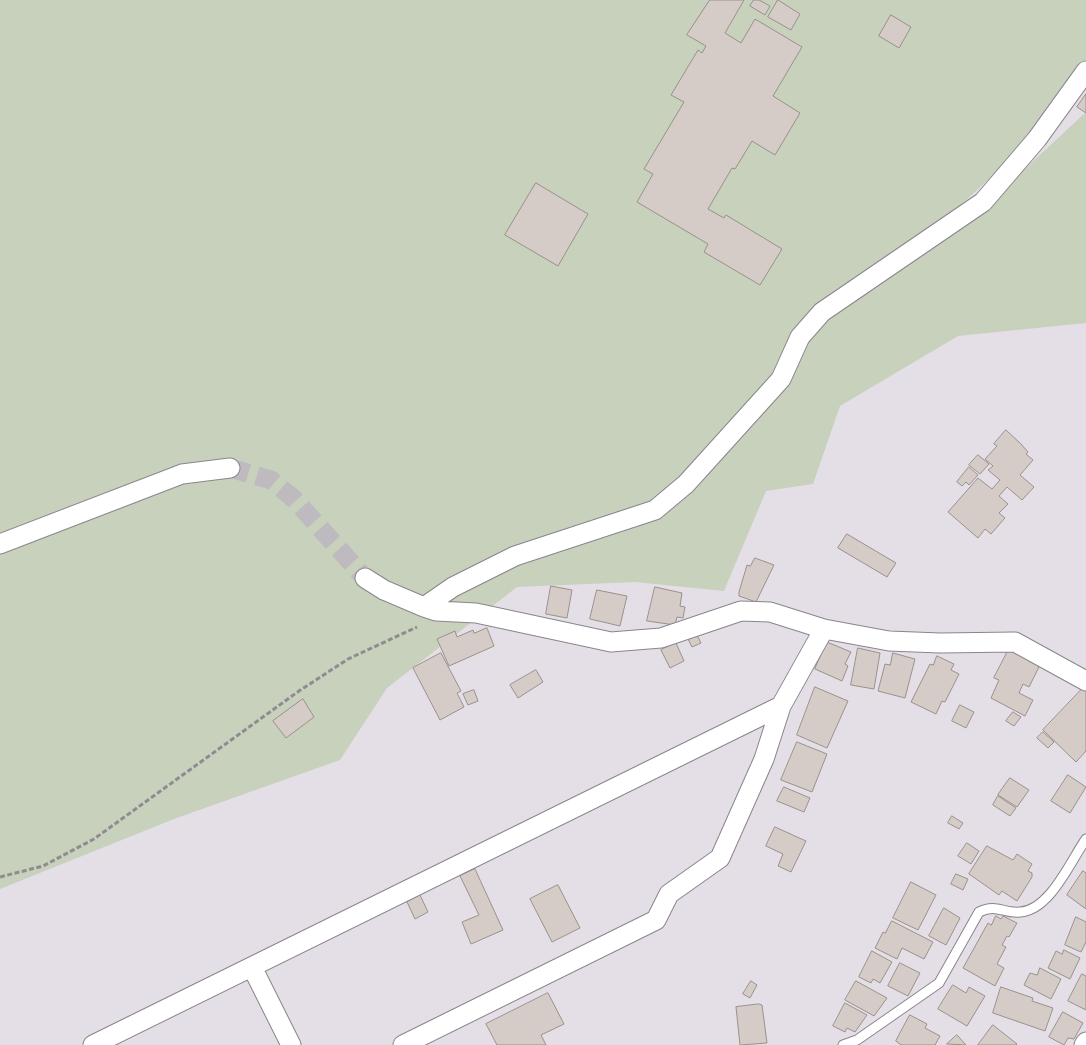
<!DOCTYPE html>
<html>
<head>
<meta charset="utf-8">
<style>
  body { margin:0 }
  canvas { display:block; background:#e4dfe6 }
</style>
</head>
<body>
<canvas width="1086" height="1045"></canvas>
<script>
const ctx = document.querySelector('canvas').getContext('2d');
ctx.lineJoin = 'round';
function fillPath(path, color) { ctx.fillStyle = color; ctx.fill(path, 'evenodd'); }
function strokePath(path, color, width, dash) { ctx.strokeStyle = color; ctx.lineWidth = width; ctx.lineCap = dash ? 'butt' : 'round'; ctx.setLineDash(dash || []); ctx.stroke(path); }
const green = new Path2D(`
  M 0,0 L 1086,0 L 1086,60 L 1053,120 L 925,238 L 960,229 L 1086,112 L 1086,323 L 958,336 L 840,406 L 813,484 L 766,491 L 724,591 L 635,582 L 517,587 L 387,688 L 340,760 L 174,819 L 0,889 Z`);
const building = new Path2D(`
  M 710,0 L 744,0 L 725,33 L 741,43 L 755,19 L 802,47 L 773,96 L 800,113 L 775,155 L 752,141 L 735,169 L 732,168 L 708,209 L 724,218 L 726,215 L 782,249 L 760,285 L 704,252 L 708,244 L 637,202 L 653,174 L 644,169 L 684,102 L 671,95 L 698,50 L 702,53 L 706,46 L 687,35 Z
  M 754,0 L 759,0 L 770,6 L 765,15 L 750,6 Z
  M 778,0 L 800,14 L 791,30 L 768,17 Z
  M 891,15 L 911,27 L 899,48 L 879,36 Z
  M 1086,94 L 1086,113 L 1077,107 Z
  M 536,183 L 588,214 L 558,266 L 505,235 Z
  M 1006,430 L 1021,444 L 1028,452 L 1026,454 L 1033,460 L 1020,475 L 1034,487 L 1022,500 L 1007,487 L 999,496 L 1008,504 L 999,513 L 1005,518 L 991,534 L 985,529 L 978,538 L 948,512 L 978,478 L 992,489 L 1000,480 L 988,470 L 993,466 L 985,459 L 997,446 L 994,444 Z
  M 978,455 L 989,464 L 980,474 L 969,465 Z
  M 969,467 L 978,475 L 969,485 L 966,482 L 962,486 L 957,482 Z
  M 847,534 L 896,563 L 887,577 L 838,548 Z
  M 755,558 L 774,565 L 756,602 L 739,596 L 739,592 L 747,565 L 750,566 Z
  M 551,586 L 572,590 L 567,618 L 546,614 Z
  M 655,587 L 682,593 L 680,606 L 685,607 L 683,618 L 677,617 L 675,625 L 647,621 Z
  M 597,590 L 627,596 L 620,626 L 590,619 Z
  M 487,628 L 494,646 L 449,666 L 437,639 L 455,631 L 457,637 L 473,630 L 474,633 Z
  M 697,635 L 701,643 L 692,647 L 688,639 Z
  M 827,642 L 851,652 L 845,664 L 848,666 L 842,681 L 815,669 Z
  M 676,643 L 684,661 L 670,668 L 661,650 Z
  M 858,648 L 880,653 L 874,689 L 851,685 Z
  M 1009,649 L 1040,665 L 1029,687 L 1023,684 L 1019,693 L 1033,700 L 1025,716 L 991,698 L 999,680 L 994,678 Z
  M 441,653 L 461,691 L 457,693 L 464,707 L 440,720 L 413,668 Z
  M 893,653 L 915,659 L 905,698 L 878,691 L 885,664 L 890,665 Z
  M 937,656 L 954,664 L 951,670 L 959,674 L 945,702 L 942,701 L 936,714 L 911,702 L 930,664 L 933,665 Z
  M 536,670 L 543,682 L 518,698 L 510,685 Z
  M 815,687 L 848,701 L 827,748 L 797,735 Z
  M 1083,688 L 1086,691 L 1086,751 L 1076,762 L 1043,730 Z
  M 474,690 L 478,701 L 468,705 L 463,694 Z
  M 303,699 L 314,717 L 286,738 L 273,721 Z
  M 960,705 L 974,712 L 966,728 L 952,721 Z
  M 1013,712 L 1021,717 L 1014,726 L 1006,721 Z
  M 1043,732 L 1054,742 L 1048,748 L 1037,738 Z
  M 797,742 L 827,754 L 812,792 L 781,780 Z
  M 1068,775 L 1086,787 L 1070,813 L 1051,801 Z
  M 1010,778 L 1029,790 L 1017,807 L 998,795 Z
  M 784,787 L 810,798 L 804,812 L 777,801 Z
  M 998,796 L 1016,808 L 1010,816 L 993,805 Z
  M 952,816 L 963,823 L 959,829 L 948,823 Z
  M 775,827 L 806,841 L 791,872 L 778,866 L 783,854 L 766,846 Z
  M 967,843 L 979,851 L 971,864 L 958,856 Z
  M 987,846 L 1013,860 L 1017,854 L 1032,864 L 1028,871 L 1032,873 L 1032,877 L 1017,901 L 1002,891 L 999,895 L 969,874 Z
  M 475,869 L 503,930 L 471,944 L 462,922 L 479,915 L 460,876 Z
  M 1083,871 L 1086,873 L 1086,909 L 1067,895 Z
  M 956,874 L 968,879 L 963,890 L 951,884 Z
  M 911,882 L 936,895 L 918,930 L 893,918 Z
  M 558,885 L 580,928 L 552,942 L 530,899 Z
  M 420,895 L 428,912 L 415,919 L 407,902 Z
  M 944,908 L 960,918 L 946,945 L 929,936 Z
  M 996,916 L 1001,919 L 1003,916 L 1017,923 L 1009,937 L 1007,936 L 1002,945 L 1006,947 L 997,964 L 1004,968 L 995,986 L 963,968 L 988,923 L 991,925 Z
  M 1076,917 L 1086,922 L 1086,942 L 1081,952 L 1065,945 Z
  M 892,921 L 933,942 L 924,959 L 902,948 L 897,959 L 875,948 L 883,932 L 885,933 Z
  M 1064,950 L 1080,958 L 1070,979 L 1048,968 L 1056,951 L 1062,954 Z
  M 872,951 L 892,962 L 880,983 L 873,979 L 871,983 L 859,977 Z
  M 900,963 L 920,973 L 908,996 L 888,986 Z
  M 1040,968 L 1061,979 L 1051,999 L 1024,985 L 1030,973 L 1037,975 Z
  M 1082,974 L 1086,976 L 1086,1010 L 1068,1001 Z
  M 751,981 L 757,985 L 750,998 L 743,994 Z
  M 856,981 L 887,998 L 874,1016 L 845,1000 Z
  M 953,985 L 966,993 L 969,987 L 985,996 L 967,1026 L 938,1009 Z
  M 1001,987 L 1033,998 L 1032,1001 L 1053,1008 L 1045,1031 L 993,1013 Z
  M 548,993 L 564,1024 L 541,1035 L 546,1045 L 497,1045 L 486,1024 Z
  M 845,1003 L 867,1015 L 855,1032 L 847,1028 L 845,1032 L 833,1026 Z
  M 759,1004 L 762,1005 L 767,1043 L 740,1045 L 736,1007 Z
  M 1063,1012 L 1083,1023 L 1074,1039 L 1068,1038 L 1064,1045 L 1049,1037 Z
  M 910,1015 L 927,1024 L 925,1028 L 940,1036 L 935,1045 L 901,1045 L 896,1041 Z
  M 993,1025 L 1017,1044 L 1016,1045 L 978,1045 Z
  M 957,1035 L 966,1045 L 947,1044 Z`);
const minorTunnel = new Path2D(`
  M 230,468 L 271,480 L 294,499 L 365,578`);
const path = new Path2D(`
  M 0,877 L 43,866 L 94,839 L 299,691 L 348,659 L 417,627`);
const service = new Path2D(`
  M 843,1045 L 857,1040 L 939,983 L 979,912 C 997,903 1003,914 1020,912 C 1050,910 1070,862 1086,839`);
const minor = new Path2D(`
  M 0,544 L 182,474 L 230,468
  M 365,578 L 384,590 L 424,607 L 453,587 L 515,556 L 655,510 L 686,484 L 781,379 L 800,337 L 822,312 L 983,202 L 1037,139 L 1086,71
  M 424,607 L 436,611 L 476,613 L 611,642 L 661,638 L 741,611 L 770,612 L 824,629 L 889,641 L 940,643 L 1015,642 L 1086,681
  M 252,967 L 291,1045
  M 93,1045 L 781,706
  M 403,1045 L 656,920 L 669,894 L 720,858 L 764,759 L 781,706 L 824,629
  M 1084,1045 L 1086,1042`);
fillPath(green, '#c7d1bb');
fillPath(building, '#d5ccc7');
strokePath(building, '#99918d', 1);
strokePath(minorTunnel, '#bebac0', 19, [19, 9]);
strokePath(service, '#8a858c', 11);
strokePath(minor, '#8a858c', 21);
strokePath(path, '#8f8c91', 3, [5, 2.5]);
strokePath(service, '#fff', 9);
strokePath(minor, '#fff', 19);
</script>
</body>
</html>
